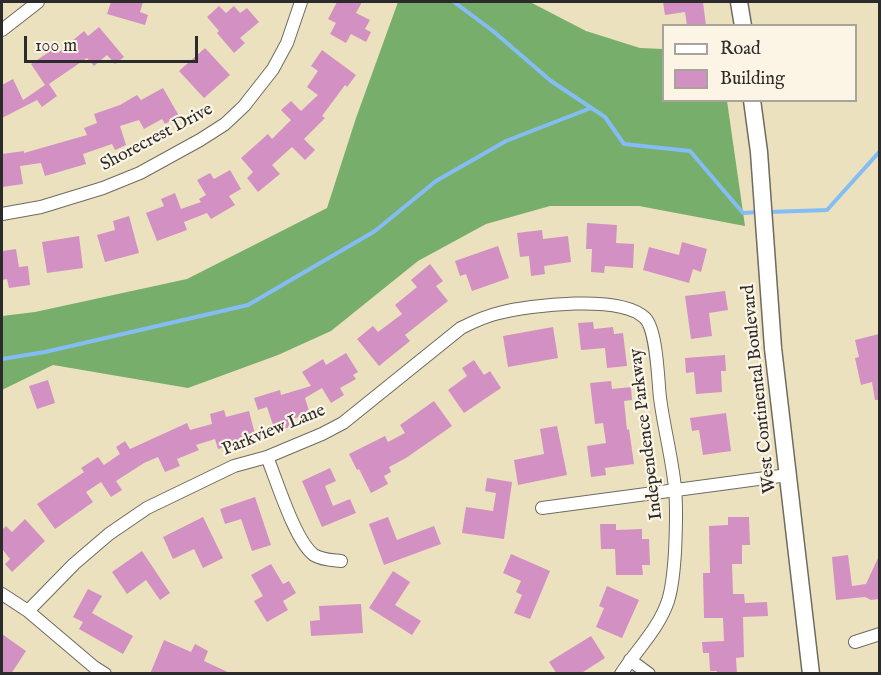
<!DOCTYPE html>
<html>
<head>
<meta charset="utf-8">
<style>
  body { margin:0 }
  #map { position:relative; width:881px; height:675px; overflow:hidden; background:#ebe1bf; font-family:"IM FELL English",serif }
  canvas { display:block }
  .frame { position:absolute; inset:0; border:3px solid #2b2b2b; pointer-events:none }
  .legend { position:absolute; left:662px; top:24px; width:195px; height:78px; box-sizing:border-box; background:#fcf5e5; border:2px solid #a8a49b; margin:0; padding:8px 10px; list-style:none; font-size:18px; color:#2b2b2b }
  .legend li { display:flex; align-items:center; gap:12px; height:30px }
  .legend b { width:30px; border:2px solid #a8a49b }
  .scale { position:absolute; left:24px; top:36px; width:174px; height:27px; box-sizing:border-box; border:3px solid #2b2b2b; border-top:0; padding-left:8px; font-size:18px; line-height:21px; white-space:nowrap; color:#2b2b2b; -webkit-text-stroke:4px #fcf5e5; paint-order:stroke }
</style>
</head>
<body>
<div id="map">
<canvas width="881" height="675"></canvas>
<div class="frame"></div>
<ul class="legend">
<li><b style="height:8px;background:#fff"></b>Road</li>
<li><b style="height:16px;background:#d291c2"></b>Building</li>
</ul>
<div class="scale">100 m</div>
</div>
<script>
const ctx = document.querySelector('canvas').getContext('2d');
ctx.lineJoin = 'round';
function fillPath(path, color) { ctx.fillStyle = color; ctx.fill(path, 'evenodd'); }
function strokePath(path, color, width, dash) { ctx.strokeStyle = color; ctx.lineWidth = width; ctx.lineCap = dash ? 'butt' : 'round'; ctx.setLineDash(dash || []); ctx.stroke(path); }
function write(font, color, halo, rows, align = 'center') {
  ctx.font = font + ' "IM FELL English",serif'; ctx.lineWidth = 4.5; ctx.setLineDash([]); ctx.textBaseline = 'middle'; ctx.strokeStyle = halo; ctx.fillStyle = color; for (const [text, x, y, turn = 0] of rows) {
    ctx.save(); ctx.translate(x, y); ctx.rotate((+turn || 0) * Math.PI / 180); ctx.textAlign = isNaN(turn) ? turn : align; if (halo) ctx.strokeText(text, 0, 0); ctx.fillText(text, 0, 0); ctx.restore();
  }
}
const forest = new Path2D(`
  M 398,2 L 530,2 L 586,31 L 640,48 L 663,49 L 664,100 L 727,101 L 745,226 L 639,206 L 550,206 L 486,224 L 418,261 L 331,331 L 278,355 L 188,388 L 53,365 L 2,390 L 2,316 L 35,312 L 187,279 L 327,208 L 356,118 Z`);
const stream = new Path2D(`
  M 454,2 L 493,31 L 551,81 L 605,117 L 624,144 L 690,151 L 743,213 L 759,212
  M 769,212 L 827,210 L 880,151
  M 2,359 L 45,352 L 248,305 L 375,231 L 436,181 L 506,141 L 591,108`);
const building = new Path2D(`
  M 111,2 L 143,2 L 140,12 L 148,15 L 145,25 L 107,14 Z
  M 337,2 L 362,2 L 356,13 L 370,20 L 365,29 L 371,32 L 366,42 L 351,34 L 346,43 L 330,34 L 336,23 L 328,19 Z
  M 663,2 L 703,2 L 706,26 L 687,26 L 685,12 L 665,15 Z
  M 219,6 L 226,13 L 234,6 L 240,13 L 247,8 L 259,22 L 240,38 L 245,43 L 234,53 L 217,33 L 219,31 L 207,17 Z
  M 99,27 L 124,57 L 115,64 L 107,55 L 94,66 L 87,58 L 49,84 L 57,96 L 42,107 L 37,100 L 2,118 L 2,85 L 13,79 L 23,100 L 45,85 L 31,64 L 55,48 L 58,53 L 84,31 L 88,36 Z
  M 205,48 L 230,75 L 204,98 L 179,71 Z
  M 322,50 L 356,75 L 347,87 L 345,85 L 322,116 L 325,118 L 304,139 L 315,150 L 305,160 L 292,147 L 272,165 L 280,174 L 258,192 L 247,178 L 253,172 L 241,158 L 268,134 L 272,139 L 291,120 L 281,110 L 291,101 L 301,111 L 318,95 L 307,87 L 318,71 L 311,66 Z
  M 163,88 L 179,116 L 165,124 L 162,119 L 144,129 L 139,120 L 120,126 L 126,145 L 115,150 L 112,144 L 83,154 L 86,164 L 45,176 L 41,163 L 20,166 L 23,184 L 2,187 L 2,154 L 24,151 L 24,153 L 87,135 L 84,128 L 97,123 L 94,114 L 120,105 L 137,95 L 141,100 Z
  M 230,170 L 241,189 L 229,196 L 235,205 L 211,219 L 207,213 L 184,222 L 187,230 L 157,241 L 146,213 L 164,206 L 161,199 L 175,193 L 181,209 L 201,202 L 199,199 L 206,195 L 197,180 L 210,173 L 214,179 Z
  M 129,216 L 139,253 L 105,262 L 97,235 L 115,230 L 113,221 Z
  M 587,223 L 617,225 L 616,243 L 634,244 L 633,268 L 605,266 L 604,273 L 591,272 L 592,249 L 586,249 Z
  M 542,230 L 543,239 L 568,236 L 571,262 L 544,266 L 545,274 L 531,276 L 529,256 L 520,257 L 517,233 Z
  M 79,236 L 83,268 L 47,273 L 42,242 Z
  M 682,242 L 707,249 L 701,272 L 693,269 L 689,283 L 643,270 L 649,247 L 679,255 Z
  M 498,246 L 509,278 L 472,291 L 466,274 L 460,276 L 455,261 Z
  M 16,249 L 19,267 L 28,266 L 30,285 L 9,288 L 7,279 L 2,280 L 2,260 L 3,260 L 2,251 Z
  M 430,264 L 443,281 L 436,286 L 448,301 L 405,335 L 410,341 L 379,366 L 357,339 L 373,326 L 378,332 L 402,314 L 395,305 L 417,287 L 411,280 Z
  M 725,291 L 728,310 L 709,313 L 712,336 L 691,339 L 685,296 Z
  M 593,322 L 594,329 L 613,327 L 614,334 L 623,333 L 627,366 L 607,368 L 605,348 L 581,350 L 578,323 Z
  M 553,327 L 558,358 L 508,367 L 503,336 Z
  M 879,334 L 879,400 L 875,400 L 872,382 L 861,385 L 855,358 L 859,357 L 855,340 Z
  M 346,353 L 358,372 L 353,375 L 356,379 L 340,388 L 344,395 L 331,403 L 322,388 L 305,398 L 310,414 L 288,420 L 290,427 L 275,431 L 267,407 L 258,410 L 254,398 L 280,390 L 281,395 L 311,386 L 302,372 L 323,359 L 326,365 Z
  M 725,355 L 726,371 L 721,371 L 722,392 L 696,394 L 694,372 L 686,373 L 685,358 Z
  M 474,360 L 484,375 L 490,371 L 501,388 L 464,413 L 448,390 L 467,376 L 462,368 Z
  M 48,380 L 55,403 L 37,409 L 29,386 Z
  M 611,381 L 612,389 L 631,387 L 632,400 L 624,401 L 627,430 L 629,429 L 634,464 L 605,468 L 606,475 L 591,477 L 587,446 L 606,443 L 603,423 L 595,424 L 590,383 Z
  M 434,401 L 452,426 L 406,458 L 389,467 L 391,472 L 384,476 L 388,484 L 371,493 L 359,469 L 357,470 L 349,454 L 385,436 L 388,442 L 405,433 L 400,425 Z
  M 224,410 L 226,417 L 249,411 L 256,438 L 218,449 L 215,439 L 196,445 L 199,450 L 177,459 L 180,466 L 165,472 L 158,457 L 144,463 L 116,481 L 122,490 L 111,497 L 101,482 L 86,492 L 93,502 L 55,529 L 37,504 L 84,472 L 81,468 L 98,457 L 104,465 L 120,454 L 116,447 L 125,441 L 130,449 L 187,423 L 190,430 L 212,424 L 210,414 Z
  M 726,413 L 731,451 L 703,455 L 699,430 L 692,431 L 690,418 Z
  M 557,426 L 567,475 L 518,485 L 514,460 L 544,454 L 540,429 Z
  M 330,468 L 336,481 L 325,486 L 333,506 L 350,499 L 356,513 L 322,527 L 302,481 Z
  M 487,478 L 512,482 L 504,539 L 462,533 L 466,507 L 493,511 L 496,493 L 485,491 Z
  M 255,497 L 271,545 L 252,551 L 241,519 L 225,524 L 220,509 Z
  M 203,517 L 223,558 L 203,568 L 194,549 L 173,559 L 163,537 Z
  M 388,517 L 397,540 L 434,526 L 441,544 L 384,565 L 369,524 Z
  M 728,517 L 749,517 L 750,545 L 742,545 L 742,564 L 732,564 L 733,594 L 744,594 L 745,603 L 767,602 L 768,616 L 743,617 L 744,657 L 736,658 L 737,674 L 717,674 L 717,671 L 710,671 L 709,653 L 703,653 L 702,642 L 724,641 L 723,618 L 704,618 L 703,573 L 710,573 L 709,526 L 728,525 Z
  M 25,519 L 45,541 L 12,572 L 5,564 L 10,559 L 2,549 L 2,530 L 6,526 L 12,532 Z
  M 600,524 L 616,524 L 616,530 L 642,529 L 642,539 L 649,539 L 650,565 L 642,565 L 643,575 L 616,575 L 615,549 L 601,549 Z
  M 142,551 L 170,593 L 160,600 L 146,580 L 127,594 L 112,572 Z
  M 511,554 L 550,571 L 530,619 L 514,613 L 522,595 L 516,592 L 521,581 L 503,573 Z
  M 848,555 L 852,586 L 866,584 L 879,556 L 879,599 L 871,600 L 865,597 L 836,600 L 832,557 Z
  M 271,564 L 283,584 L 289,581 L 296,593 L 283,601 L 288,610 L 267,622 L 254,601 L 263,596 L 251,575 Z
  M 393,571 L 410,582 L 395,605 L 421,621 L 412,635 L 369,608 Z
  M 607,586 L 639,600 L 622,638 L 596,627 L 604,608 L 599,606 Z
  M 88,589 L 102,596 L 92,613 L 133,636 L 123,654 L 79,629 L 83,622 L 73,617 Z
  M 361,604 L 363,633 L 311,636 L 310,621 L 320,620 L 319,606 Z
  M 2,634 L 26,651 L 11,674 L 2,674 Z
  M 591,636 L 605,658 L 580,674 L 557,674 L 549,662 Z
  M 164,640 L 191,652 L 195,644 L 208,651 L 204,661 L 232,674 L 150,674 Z`);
const street = new Path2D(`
  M 2,30 L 38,2
  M 2,214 L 41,207 L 103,188 L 140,173 L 200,140 L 225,124 L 244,106 L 273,69 L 287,43 L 301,2
  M 267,457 C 277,481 295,541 314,555 C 322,560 332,560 341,561
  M 542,508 L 788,475
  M 2,594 L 28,611 L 94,667 L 105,674
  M 28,611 L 74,564 L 109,534 L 147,508 L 234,466 L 267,457 L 322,434 L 343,423 L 461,328 C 473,322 485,316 499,313 C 530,305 621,294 645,318 C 657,330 658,380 660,398 C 664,428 672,458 675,488 C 677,509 676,531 675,552 C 674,568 673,585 668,601 C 658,630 637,649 621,674
  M 855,642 L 880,634
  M 630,660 L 649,674`);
const secondary = new Path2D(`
  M 739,2 L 743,26
  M 752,100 L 759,152 L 773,348 L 811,674`);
const streetNames = [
  ["Shorecrest Drive",157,138,-28],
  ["West Continental Boulevard",760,389,-96],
  ["Parkview Lane",274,431,-22],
  ["Independence Parkway",647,434,-97]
];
fillPath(forest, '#78ae6b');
strokePath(stream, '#83bdf4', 4);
fillPath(building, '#d291c2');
strokePath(street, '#6e6b5f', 14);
strokePath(secondary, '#6e6b5f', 19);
strokePath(street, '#fff', 12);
strokePath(secondary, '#fff', 16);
write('18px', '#2b2b2b', '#fcf5e5', streetNames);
</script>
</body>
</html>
